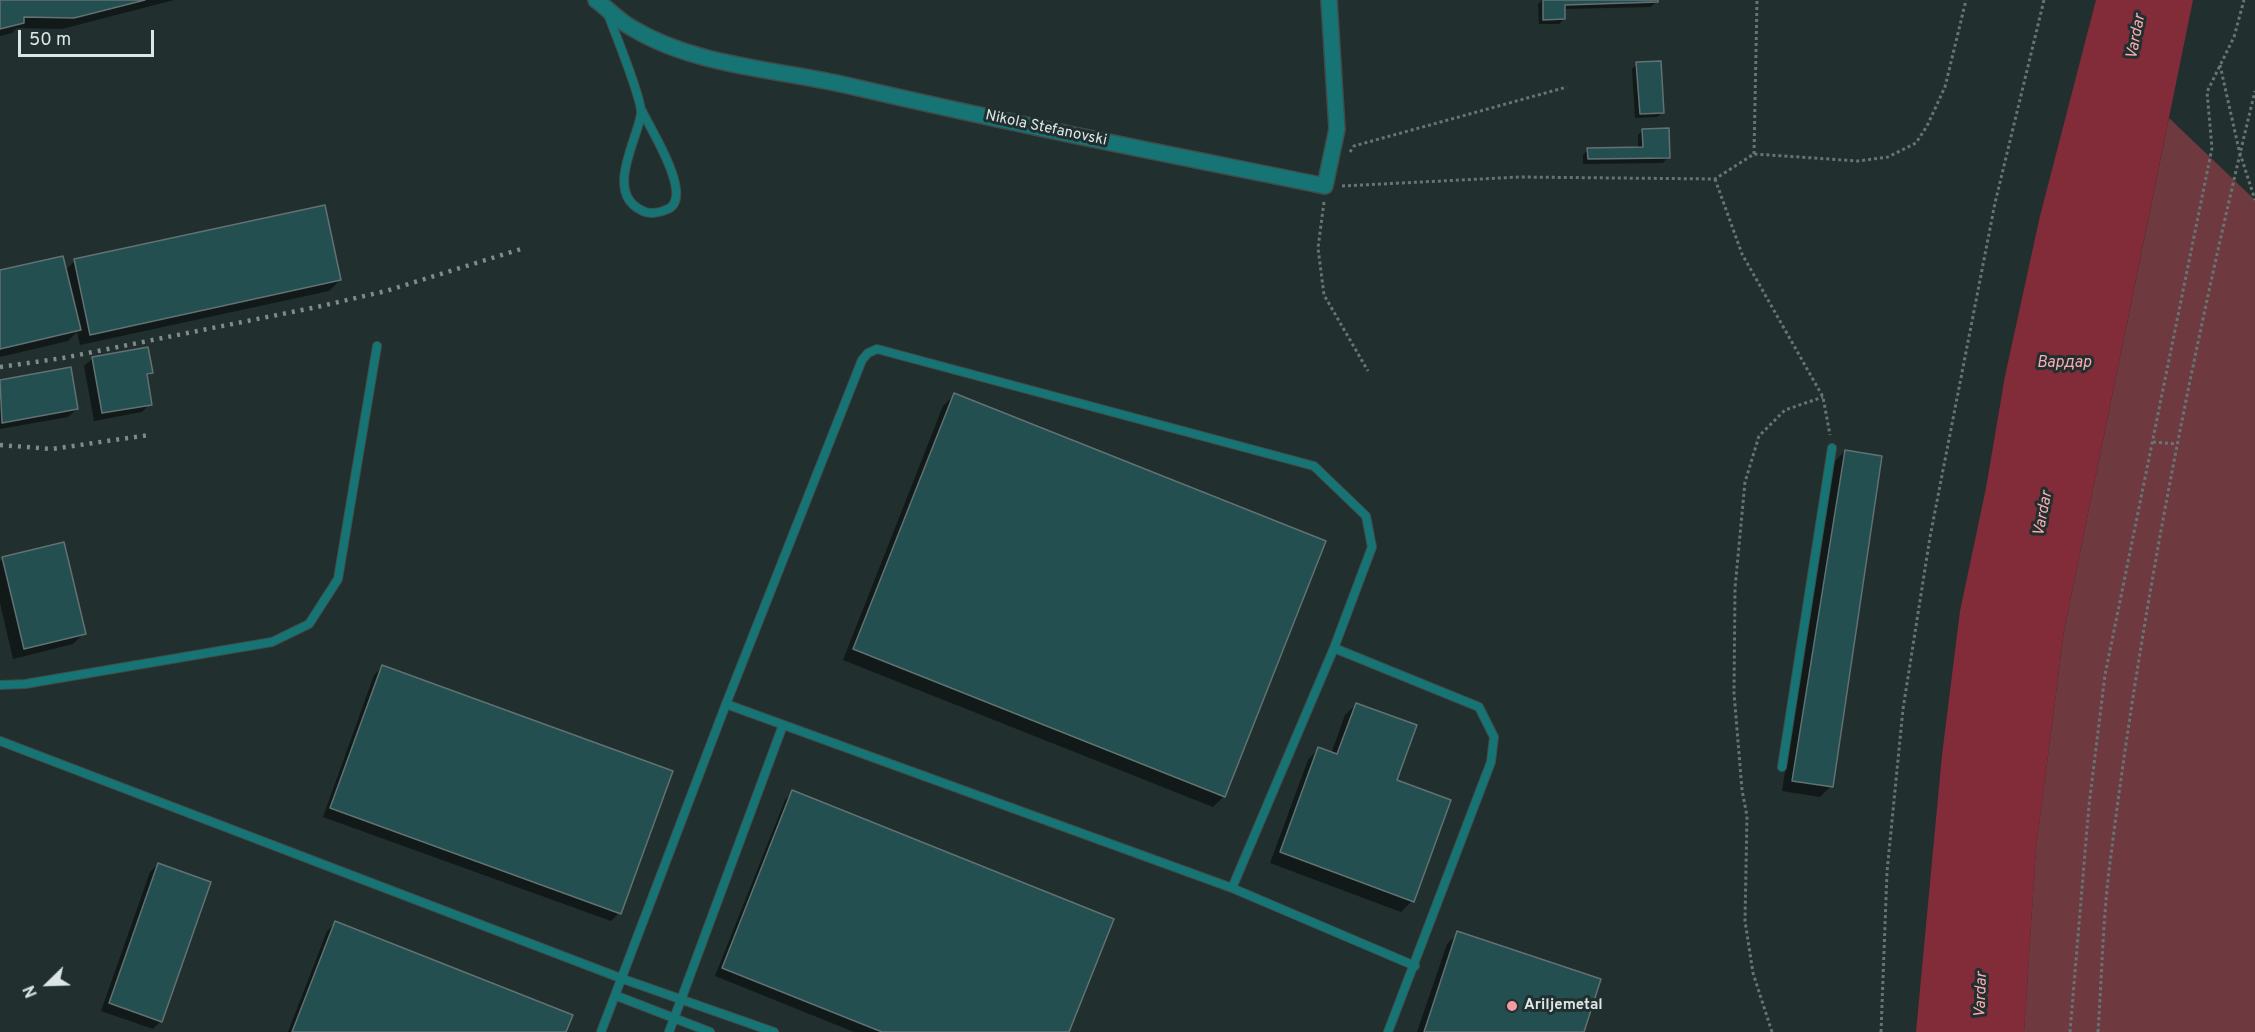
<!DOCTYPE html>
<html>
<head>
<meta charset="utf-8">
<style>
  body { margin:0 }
  #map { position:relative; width:2255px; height:1032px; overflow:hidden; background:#212f2f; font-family:Overpass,sans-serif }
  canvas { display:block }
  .north { position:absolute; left:18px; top:954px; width:60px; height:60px; -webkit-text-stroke:4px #212f2f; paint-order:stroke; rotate:247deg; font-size:16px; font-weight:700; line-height:24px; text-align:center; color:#dde6e6 }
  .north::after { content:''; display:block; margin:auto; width:21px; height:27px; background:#dde6e6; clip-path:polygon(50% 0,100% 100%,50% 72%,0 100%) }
  .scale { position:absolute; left:18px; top:30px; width:136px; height:27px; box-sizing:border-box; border:3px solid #dde6e6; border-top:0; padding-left:8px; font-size:18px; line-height:21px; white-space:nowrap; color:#dde6e6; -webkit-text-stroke:4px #212f2f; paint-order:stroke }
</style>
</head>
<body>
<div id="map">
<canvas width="2255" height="1032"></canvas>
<div class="north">N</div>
<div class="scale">50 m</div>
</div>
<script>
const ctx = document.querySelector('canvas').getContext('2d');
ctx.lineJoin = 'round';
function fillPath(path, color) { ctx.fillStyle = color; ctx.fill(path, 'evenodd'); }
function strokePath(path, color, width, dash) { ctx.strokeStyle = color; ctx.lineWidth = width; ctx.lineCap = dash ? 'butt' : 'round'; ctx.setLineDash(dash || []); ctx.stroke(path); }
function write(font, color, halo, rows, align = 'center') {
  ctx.font = font + ' Overpass,sans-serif'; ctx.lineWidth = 6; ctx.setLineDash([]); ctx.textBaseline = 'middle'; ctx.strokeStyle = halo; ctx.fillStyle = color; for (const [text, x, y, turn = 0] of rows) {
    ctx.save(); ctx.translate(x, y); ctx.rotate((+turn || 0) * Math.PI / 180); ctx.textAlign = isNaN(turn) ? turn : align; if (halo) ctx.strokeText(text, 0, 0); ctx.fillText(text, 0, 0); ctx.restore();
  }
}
const green = new Path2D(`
  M 2169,118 L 2255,200 L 2255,1032 L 2024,1032 L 2036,849 L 2064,631 Z`);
const water = new Path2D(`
  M 2096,0 L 2193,0 L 2064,631 L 2036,849 L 2024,1032 L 1916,1032 L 1942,755 L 1960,611 L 1986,488 L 2005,376 L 2040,216 Z`);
const shadow = new Path2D(`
  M 0,0 L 174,0 L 62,29 L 17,28 L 12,33 L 0,36 Z
  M 1542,0 L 1656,0 L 1656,2 L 1651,7 L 1564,9 L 1564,19 L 1559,24 L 1539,24 L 1538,4 Z
  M 1637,64 L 1663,112 L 1657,117 L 1635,118 L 1632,69 Z
  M 1643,130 L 1668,157 L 1663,163 L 1583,164 L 1583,155 L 1588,149 L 1638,149 L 1638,135 Z
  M 75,261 L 340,280 L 329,291 L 80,345 L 77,332 L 68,341 L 0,357 L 0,272 L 65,270 Z
  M 93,358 L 151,373 L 146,378 L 150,404 L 142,412 L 94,421 L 84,366 Z
  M 69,369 L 77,409 L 68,417 L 0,429 L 0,381 Z
  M 954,395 L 1224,796 L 1213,807 L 843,660 L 943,406 Z
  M 1845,451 L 1831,786 L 1820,797 L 1782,791 L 1834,462 Z
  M 3,558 L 84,633 L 73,644 L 13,659 L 0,603 L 0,561 Z
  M 382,667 L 619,913 L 611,921 L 323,817 L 374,675 Z
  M 1356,704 L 1395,781 L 1412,901 L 1401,912 L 1270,863 L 1308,760 L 1318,749 L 1331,754 L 1345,715 Z
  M 793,792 L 1068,1032 L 854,1032 L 715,976 L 785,800 Z
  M 158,864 L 161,1021 L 153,1029 L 101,1011 L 150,872 Z
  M 335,923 L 565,1032 L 288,1032 L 327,931 Z
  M 1458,933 L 1582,1032 L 1417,1032 L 1447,944 Z`);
const building = new Path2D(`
  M 0,0 L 145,0 L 74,18 L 24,17 L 24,23 L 0,29 Z
  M 1543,0 L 1658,0 L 1658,2 L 1565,5 L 1565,19 L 1543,20 Z
  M 1661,61 L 1664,113 L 1640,114 L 1636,62 Z
  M 1669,128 L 1670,158 L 1588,159 L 1587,148 L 1643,147 L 1642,129 Z
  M 325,205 L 341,280 L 90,335 L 74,259 Z
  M 63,256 L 81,330 L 0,349 L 0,270 Z
  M 148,347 L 153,373 L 147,374 L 152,405 L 102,413 L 92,357 Z
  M 71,367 L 78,409 L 2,423 L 0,380 Z
  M 954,393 L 1326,541 L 1225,797 L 853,649 Z
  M 1845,450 L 1882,456 L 1833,787 L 1792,781 Z
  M 64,542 L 86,634 L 24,649 L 2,557 Z
  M 382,665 L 673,771 L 621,914 L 330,808 Z
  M 1356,703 L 1417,725 L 1397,780 L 1451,800 L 1414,902 L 1280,852 L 1318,747 L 1337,754 Z
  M 792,790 L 1114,919 L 1069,1032 L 882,1032 L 722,968 Z
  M 158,863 L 211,882 L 162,1022 L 109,1003 Z
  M 335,921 L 573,1015 L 566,1032 L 292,1032 Z
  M 1457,931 L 1601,979 L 1584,1032 L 1424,1032 Z`);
const path = new Path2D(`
  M 2220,65 L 2239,150 L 2255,200
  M 1350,152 L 1354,146 L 1567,87
  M 1754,154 L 1757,0
  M 1715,179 L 1742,254 L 1823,397 L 1830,435
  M 1342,186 L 1520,177 L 1715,179 L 1754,154 L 1858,161 L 1888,157 L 1916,143 L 1927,126 L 1945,87 L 1966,0
  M 1324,202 L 1318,248 L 1324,295 L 1368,371
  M 2153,442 L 2177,444
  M 1772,1032 L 1753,973 L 1745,921 L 1747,816 L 1742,790 L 1734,693 L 1735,588 L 1745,482 L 1759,436 L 1785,410 L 1823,397
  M 1881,1032 L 1887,872 L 1903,709 L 1930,537 L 1995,203 L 2044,0
  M 2070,1032 L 2089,805 L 2105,675 L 2212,148 L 2207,92 L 2234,37 L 2244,0
  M 2098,1032 C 2102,973 2103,913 2111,855 C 2143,598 2194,343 2255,91`);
const service = new Path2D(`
  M 608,14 C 614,31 643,101 641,114 C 637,141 605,192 641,210 C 649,215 660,213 668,209 C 694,197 651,130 642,111
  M 1334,648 L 1479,707 L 1494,737 L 1491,762 L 1388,1032
  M 0,685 L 25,684 L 272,642 L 309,624 L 338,579 L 377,346
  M 726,704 L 862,360 L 868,353 L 877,349 L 1314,466 L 1366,516 L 1372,547 L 1334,648 L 1232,888
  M 0,741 L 623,979 L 774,1032
  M 1782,767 L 1832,448
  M 617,996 L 710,1032
  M 601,1032 L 726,704 L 1232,888 L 1415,966
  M 669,1032 L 783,725`);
const minor = new Path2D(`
  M 596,0 C 608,9 619,21 632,28 C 697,67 778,69 850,86 C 1008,123 1167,154 1325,186 L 1337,129 L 1329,0`);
const rail = new Path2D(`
  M 0,367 L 63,358 L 317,307 L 386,291 L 521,249
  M 0,445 L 52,449 L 149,435`);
const markers = [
  [1512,1006,6,"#f49aa1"]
];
const streetNames = [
  ["Nikola Stefanovski",1046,129,12]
];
const poiNames = [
  ["Ariljemetal",1524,1006]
];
const waterNames = [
  ["Vardar",2137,37,-79],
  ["Вардар",2064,364],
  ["Vardar",2044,514,-79],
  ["Vardar",1982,995,-88]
];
fillPath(green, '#6e3a3f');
fillPath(water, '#832c39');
fillPath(shadow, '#0007');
fillPath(building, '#244f50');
strokePath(building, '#627171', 1.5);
strokePath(service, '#3f4c4c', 10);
strokePath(minor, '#3f4c4c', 18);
strokePath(path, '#687474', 3, [3, 3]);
strokePath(service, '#177475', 8);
strokePath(minor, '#177475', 15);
strokePath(rail, '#808b8b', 4.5, [3, 6]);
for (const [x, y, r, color] of markers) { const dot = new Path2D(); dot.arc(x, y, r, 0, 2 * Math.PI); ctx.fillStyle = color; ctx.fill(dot); strokePath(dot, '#212f2f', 2); }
write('15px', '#dde6e6', '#212f2f', streetNames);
write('bold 15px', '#dde6e6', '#212f2f', poiNames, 'left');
write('italic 16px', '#faaeb3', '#212f2f', waterNames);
</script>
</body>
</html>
